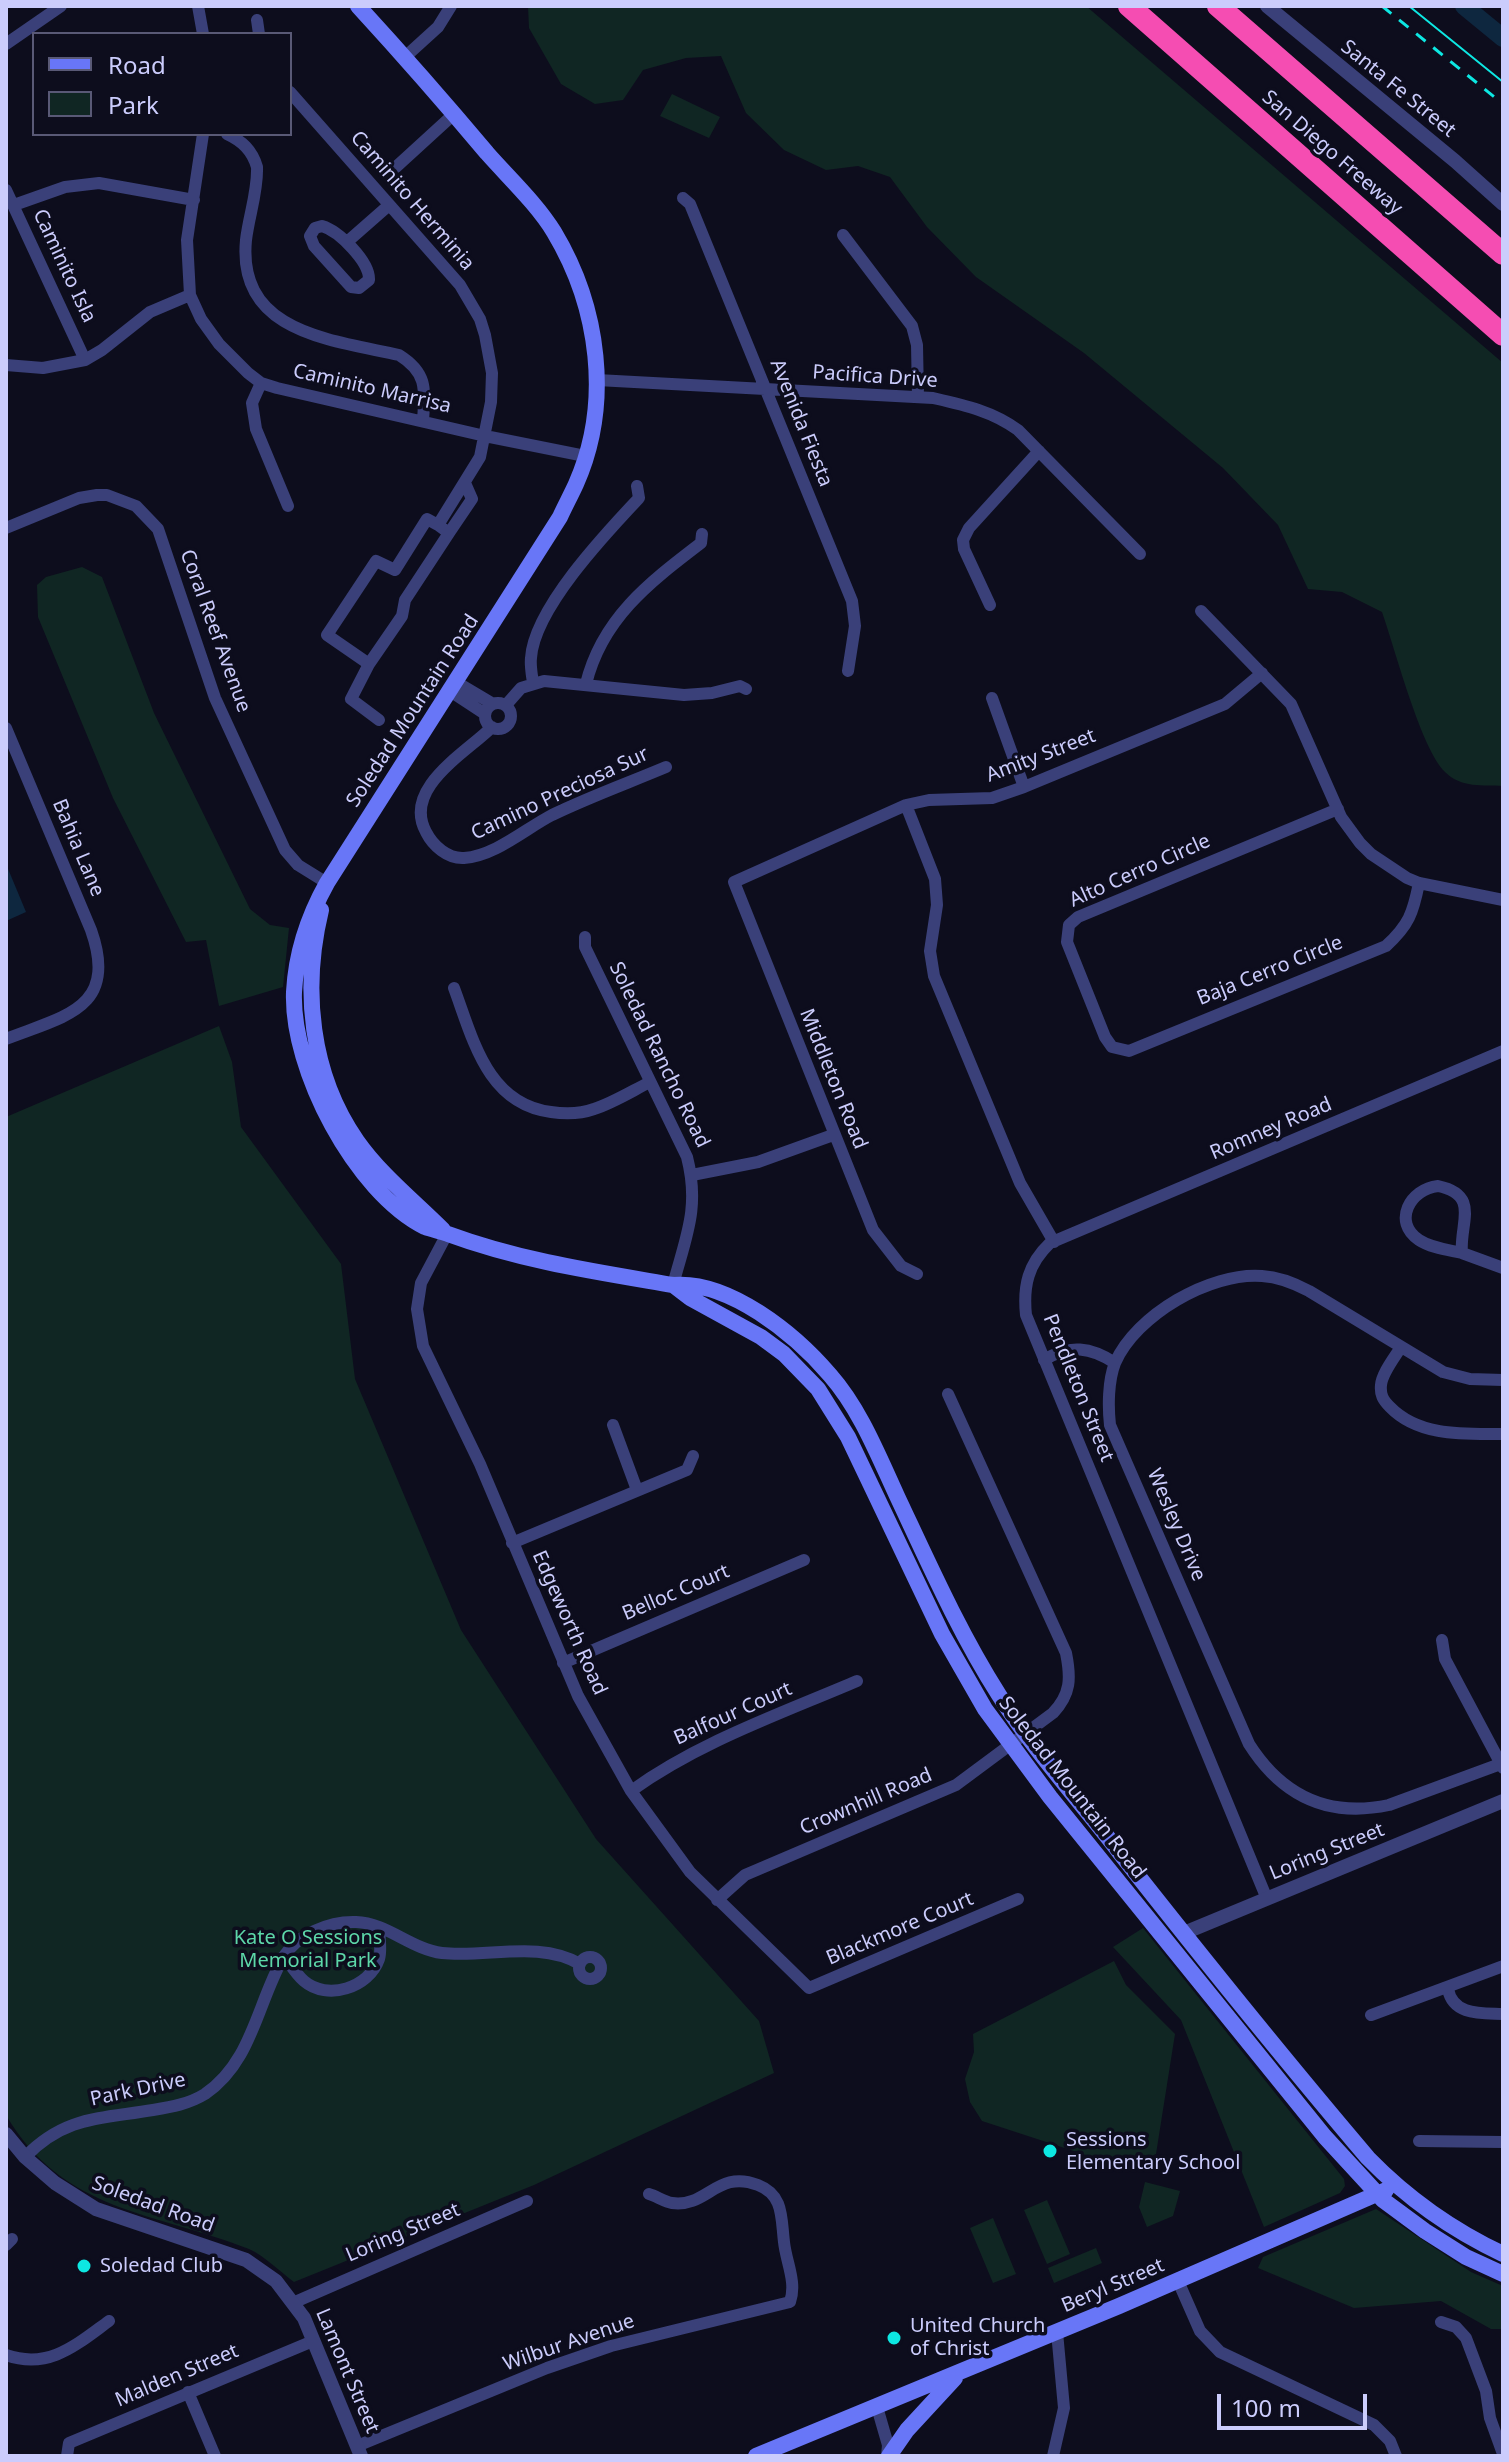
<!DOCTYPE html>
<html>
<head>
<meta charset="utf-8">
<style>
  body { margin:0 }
  #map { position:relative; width:1509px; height:2462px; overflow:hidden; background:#0d0d1d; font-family:"Noto Sans",sans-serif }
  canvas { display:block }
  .frame { position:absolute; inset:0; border:8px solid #cbccfc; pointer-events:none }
  .legend { position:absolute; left:32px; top:32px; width:260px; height:104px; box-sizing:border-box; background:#0d0d1d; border:2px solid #595976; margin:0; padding:10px 14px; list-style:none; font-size:24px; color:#cbccfc }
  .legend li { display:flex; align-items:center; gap:16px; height:40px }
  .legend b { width:40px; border:2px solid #595976 }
  .scale { position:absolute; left:1217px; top:2394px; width:150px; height:36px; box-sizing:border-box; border:4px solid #cbccfc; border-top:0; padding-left:10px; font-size:24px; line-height:28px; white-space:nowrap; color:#cbccfc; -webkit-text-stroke:6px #0d0d1d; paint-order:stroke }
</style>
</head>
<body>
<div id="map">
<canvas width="1509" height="2462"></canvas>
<div class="frame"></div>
<ul class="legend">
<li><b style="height:10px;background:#6876f7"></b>Road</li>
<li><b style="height:22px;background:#102623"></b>Park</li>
</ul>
<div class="scale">100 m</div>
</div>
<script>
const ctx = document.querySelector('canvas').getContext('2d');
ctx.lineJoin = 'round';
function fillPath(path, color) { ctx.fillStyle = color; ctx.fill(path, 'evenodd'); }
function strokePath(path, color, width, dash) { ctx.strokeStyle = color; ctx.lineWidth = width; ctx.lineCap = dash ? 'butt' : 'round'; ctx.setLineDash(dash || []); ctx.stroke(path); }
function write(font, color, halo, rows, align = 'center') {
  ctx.font = font + ' "Noto Sans",sans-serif'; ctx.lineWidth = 7; ctx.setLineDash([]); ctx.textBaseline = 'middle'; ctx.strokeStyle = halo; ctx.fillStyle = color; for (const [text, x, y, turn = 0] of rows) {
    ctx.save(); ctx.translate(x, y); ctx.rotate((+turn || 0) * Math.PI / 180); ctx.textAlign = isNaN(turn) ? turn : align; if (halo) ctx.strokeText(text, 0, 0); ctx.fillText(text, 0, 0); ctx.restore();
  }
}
const green = new Path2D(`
  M 528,6 L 1086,6 L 1503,363 L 1503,786 C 1483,785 1461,788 1445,772 C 1421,749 1395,649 1382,612 L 1342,592 L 1308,589 L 1278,525 L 1223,468 L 1084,353 L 976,277 L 927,227 L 890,177 L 858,166 L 826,170 L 784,150 L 746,113 L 721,56 L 686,58 L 643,70 L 623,100 L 595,104 L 561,84 L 529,28 Z
  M 672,94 L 720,117 L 709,138 L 660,116 Z
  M 82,567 L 102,577 L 154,713 L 250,909 L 270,925 L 289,928 L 283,987 L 219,1006 L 206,940 L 186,942 L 113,798 L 38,617 L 37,585 L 46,577 Z
  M 219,1026 L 232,1062 L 241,1127 L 341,1264 L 355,1379 L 461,1630 L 596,1839 L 759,2021 L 774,2073 L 534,2185 L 294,2282 C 280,2272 265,2256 249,2249 C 156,2212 63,2213 6,2115 L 6,1117 Z
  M 1143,1928 L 1344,2179 L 1345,2186 L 1340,2193 L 1264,2227 L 1181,2020 L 1113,1947 Z
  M 1114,1961 L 1126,1985 L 1175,2034 L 1156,2154 L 1135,2166 L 1086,2155 L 982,2121 L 970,2102 L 965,2079 L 974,2052 L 973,2034 Z
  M 1145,2182 L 1180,2191 L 1173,2216 L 1147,2227 L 1139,2207 Z
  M 1047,2200 L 1070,2254 L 1047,2264 L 1024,2210 Z
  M 1376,2209 L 1471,2272 L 1503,2286 L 1503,2329 L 1491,2329 L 1441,2301 L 1354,2308 L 1258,2268 L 1263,2257 Z
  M 993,2218 L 1016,2274 L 993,2283 L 970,2228 Z
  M 1096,2248 L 1102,2263 L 1054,2283 L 1048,2268 Z`);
const water = new Path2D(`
  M 6,864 L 26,912 L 6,921 Z`);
const river = new Path2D(`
  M 1464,6 L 1503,38`);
const minor = new Path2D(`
  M 198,6 L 203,34
  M 257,20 L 259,34
  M 6,44 L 61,6
  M 405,57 L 438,27 L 451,6
  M 290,92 L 460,285 L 480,319 L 485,335 L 492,373 L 491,402 L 480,457 L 438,525 L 449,533 L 405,600 L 402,616 L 369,664 L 351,699 L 379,720
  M 203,134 L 187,240 L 190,295 L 201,319 L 219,344 L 248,373 L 261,383 L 277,388 L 485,436 L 585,456
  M 227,134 C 242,141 252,150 257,167 C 258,191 249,215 246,240 C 237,333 332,340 399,355 C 428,373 425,390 423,421
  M 396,167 L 454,114
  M 6,190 L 85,360
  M 683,198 L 690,204 L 852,601 L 855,626 L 848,671
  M 14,205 L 65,187 L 99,183 L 194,200
  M 322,226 C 339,231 370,262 369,280 L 359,288 L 351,287 L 314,246 L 310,236 L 315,228 Z
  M 843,235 L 912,326 L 917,345 L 918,397
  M 347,242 L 388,206
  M 6,365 L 43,368 L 85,360 L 102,350 L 150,312 L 190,295
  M 597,380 L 933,398 C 964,405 992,411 1018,430 L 1140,554
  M 261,383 L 252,403 L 256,429 L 288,506
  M 6,528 L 79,498 L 97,495 L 107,495 L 136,506 L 158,529 L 215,698 L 285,850 L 298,865 L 327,883
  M 449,533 L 472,499 L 465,483
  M 990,605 L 964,549 L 963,540 L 969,528 L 1039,451
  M 1201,611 L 1291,704 L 1341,817 L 1360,843 L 1371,854 L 1407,878 L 1419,883 L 1503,900
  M 369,664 L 327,635 L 376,561 L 395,570 L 427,519 L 438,525
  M 456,682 L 493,704
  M 533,683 C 532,675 530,666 531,658 C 534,609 606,533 639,498 L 637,486
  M 586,684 C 602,618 650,582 701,543 L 702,534
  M 450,691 L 485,714
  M 992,698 L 1024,787
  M485 716a13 13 0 1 1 26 0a13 13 0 1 1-26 0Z
  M 506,705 L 521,688 L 544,681 L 684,695 L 712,693 L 740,686 L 746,689
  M 492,727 C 466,753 402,788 426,832 C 433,846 448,859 464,858 C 495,856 525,829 552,815 C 589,797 628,783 666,767
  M 6,728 L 91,930 C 119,1009 64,1016 6,1039
  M 906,805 L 935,879 L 937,905 L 930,951 L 934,976 L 1020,1183 L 1054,1242
  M 1338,809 L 1078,917 L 1069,925 L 1067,942 L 1105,1037 L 1112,1047 L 1129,1051 L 1386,946 C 1409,925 1413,913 1419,883
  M 585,937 L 585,947 L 687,1157 C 700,1208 686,1236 673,1285
  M 454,988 C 473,1039 487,1104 551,1112 C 565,1114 580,1114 594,1109 C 613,1103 632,1091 650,1082
  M 692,1175 L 758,1162 L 833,1135
  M 1438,1186 C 1481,1195 1459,1224 1462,1253 C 1449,1250 1431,1248 1419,1240 C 1392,1222 1410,1189 1438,1186 Z
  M 447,1234 L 421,1283 L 417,1309 L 423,1346 L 480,1464 L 578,1696 L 631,1791 L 690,1872 L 809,1988 L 1018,1899
  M 1462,1253 L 1503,1268
  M 917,1274 L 901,1266 L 873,1230 L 734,882 L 906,805 L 929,800 L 992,798 L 1024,787 L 1225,704 L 1262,673
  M 1401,1347 C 1395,1357 1382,1373 1381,1385 C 1380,1395 1383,1400 1390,1407 C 1419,1437 1465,1434 1503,1434
  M 1044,1360 C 1069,1344 1091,1347 1115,1363
  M 1503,1380 L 1470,1379 L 1443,1372 L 1309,1291 C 1294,1283 1279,1277 1262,1276 C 1210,1272 1136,1315 1115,1363 C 1108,1381 1108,1407 1110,1425 L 1249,1744 C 1282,1796 1328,1818 1389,1805 L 1503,1763
  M 613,1425 L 637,1490
  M 512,1543 L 687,1470 L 693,1456
  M 1442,1640 L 1445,1659 L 1503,1768
  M 563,1663 L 804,1560
  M 631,1791 C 699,1742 780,1714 857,1681
  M 1267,1899 L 1026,1315 C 1023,1286 1028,1264 1050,1243 L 1503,1051
  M 717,1900 L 745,1875 L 956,1785 L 1053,1713 C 1071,1694 1071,1678 1066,1653 L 948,1394
  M 284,1956 C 290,1964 296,1974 304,1981 C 327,2001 369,1988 379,1959 C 382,1950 379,1937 379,1927
  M579 1968a11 11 0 1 1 22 0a11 11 0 1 1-22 0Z
  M 1448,1989 C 1453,2016 1482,2013 1503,2014
  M 1371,2015 L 1503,1966
  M 1419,2141 L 1503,2142
  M 25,2157 C 65,2116 100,2119 153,2110 C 171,2107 189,2104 205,2094 C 252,2062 257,2004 283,1958 C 297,1934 330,1921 356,1922 C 387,1923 411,1949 442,1953 C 487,1958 539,1940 580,1964
  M 6,2245 L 12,2239
  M 1178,2281 L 1200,2331 L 1220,2352 L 1374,2425 L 1390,2441 L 1396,2456
  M 295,2302 L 527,2201
  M 1441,2322 L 1456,2327 L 1466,2338 L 1486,2391 L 1490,2418 L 1503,2454
  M 6,2355 C 49,2370 76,2345 109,2321
  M 188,2392 L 215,2456
  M 877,2407 L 888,2445 L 887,2456
  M 357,2446 L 547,2368 L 611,2346 L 790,2302 C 797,2282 786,2262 784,2242 C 781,2218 784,2195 758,2185 C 717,2169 707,2208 672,2203 C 665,2202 656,2196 649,2194
  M 67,2456 L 69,2443 L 313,2341
  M 1053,2456 L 1064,2408 L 1057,2332`);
const tertiary = new Path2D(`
  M 1267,6 L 1455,161 L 1503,204
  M 1184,1933 L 1503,1801
  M 6,2134 L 25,2157 L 55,2183 L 96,2209 L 246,2260 L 276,2281 L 304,2318 L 361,2456`);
const secondary = new Path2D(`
  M 358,6 C 402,54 445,103 487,153 C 509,178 537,204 554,232 C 599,307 612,403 576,484 C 571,495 565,506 560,517 L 327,883 C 308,917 296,953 294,992 C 291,1069 355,1192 425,1227 C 432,1230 441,1231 448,1234 C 521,1261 597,1272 673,1285 C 729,1280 795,1334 830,1375 C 860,1409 878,1455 897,1496 C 929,1564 959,1632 999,1695 C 1034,1751 1080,1801 1120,1853 C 1201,1956 1283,2058 1368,2158 C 1407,2198 1452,2230 1503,2254
  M 321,910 C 302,988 310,1074 357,1141 C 381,1175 414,1201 443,1230
  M 673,1285 L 690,1298 L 761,1337 L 784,1354 L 818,1389 L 848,1437 L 942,1634 L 985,1709 L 1050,1797 L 1325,2137 L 1383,2200 L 1425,2231 L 1466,2257 L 1503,2274
  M 756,2456 L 1119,2306 L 1386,2190
  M 889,2456 L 907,2430 L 955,2378`);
const motorway = new Path2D(`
  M 1129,6 L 1503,335
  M 1218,6 L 1503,254`);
const tram = new Path2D(`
  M 1409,6 L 1503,82`);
const rail = new Path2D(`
  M 1382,6 L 1503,104`);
const markers = [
  [1050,2151,8,"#0de7e2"],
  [84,2266,8,"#0de7e2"],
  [894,2338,8,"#0de7e2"]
];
const streetNames = [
  ["Santa Fe Street",1398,89,39],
  ["San Diego Freeway",1332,153,41],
  ["Caminito Herminia",412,201,49],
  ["Caminito Isla",64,266,65],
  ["Pacifica Drive",875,377,4],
  ["Caminito Marrisa",372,389,13],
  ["Avenida Fiesta",801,423,68],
  ["Coral Reef Avenue",215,631,70],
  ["Soledad Mountain Road",413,711,-57],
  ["Amity Street",1041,756,-21],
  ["Camino Preciosa Sur",560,794,-25],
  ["Bahia Lane",78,848,67],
  ["Alto Cerro Circle",1140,871,-24],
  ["Baja Cerro Circle",1270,971,-22],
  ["Soledad Rancho Road",659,1055,64],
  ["Middleton Road",833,1079,68],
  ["Romney Road",1271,1129,-23],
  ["Pendleton Street",1078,1388,68],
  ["Wesley Drive",1176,1525,67],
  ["Belloc Court",676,1593,-23],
  ["Edgeworth Road",569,1623,66],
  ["Balfour Court",733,1714,-24],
  ["Soledad Mountain Road",1072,1788,52],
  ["Crownhill Road",866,1802,-23],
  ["Loring Street",1327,1852,-22],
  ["Blackmore Court",900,1929,-23],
  ["Park Drive",138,2090,-12],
  ["Soledad Road",153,2205,20],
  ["Loring Street",403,2233,-23],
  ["Beryl Street",1113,2286,-23],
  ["Wilbur Avenue",569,2343,-19],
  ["Lamont Street",347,2371,67],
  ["Malden Street",177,2376,-23]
];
const parkNames = [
  ["Kate O Sessions",308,1938],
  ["Memorial Park",308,1961]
];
const poiNames = [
  ["Sessions",1066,2140],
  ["Elementary School",1066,2163],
  ["Soledad Club",100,2266],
  ["United Church",910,2326],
  ["of Christ",910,2349]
];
fillPath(green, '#102623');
fillPath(water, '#0e273f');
strokePath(river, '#0e273f', 18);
strokePath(minor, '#3a4079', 12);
strokePath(tertiary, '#3a4079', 14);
strokePath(secondary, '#6876f7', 16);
strokePath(motorway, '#f54db2', 22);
strokePath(tram, '#0de7e2', 2);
strokePath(rail, '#0de7e2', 3, [12, 10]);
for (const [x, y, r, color] of markers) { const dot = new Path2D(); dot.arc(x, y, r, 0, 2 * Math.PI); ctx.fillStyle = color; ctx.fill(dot); strokePath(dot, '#0d0d1d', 3); }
write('20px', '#cbccfc', '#0d0d1d', streetNames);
write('20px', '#5dd7a9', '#0d0d1d', parkNames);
write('20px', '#cbccfc', '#0d0d1d', poiNames, 'left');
</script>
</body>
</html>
